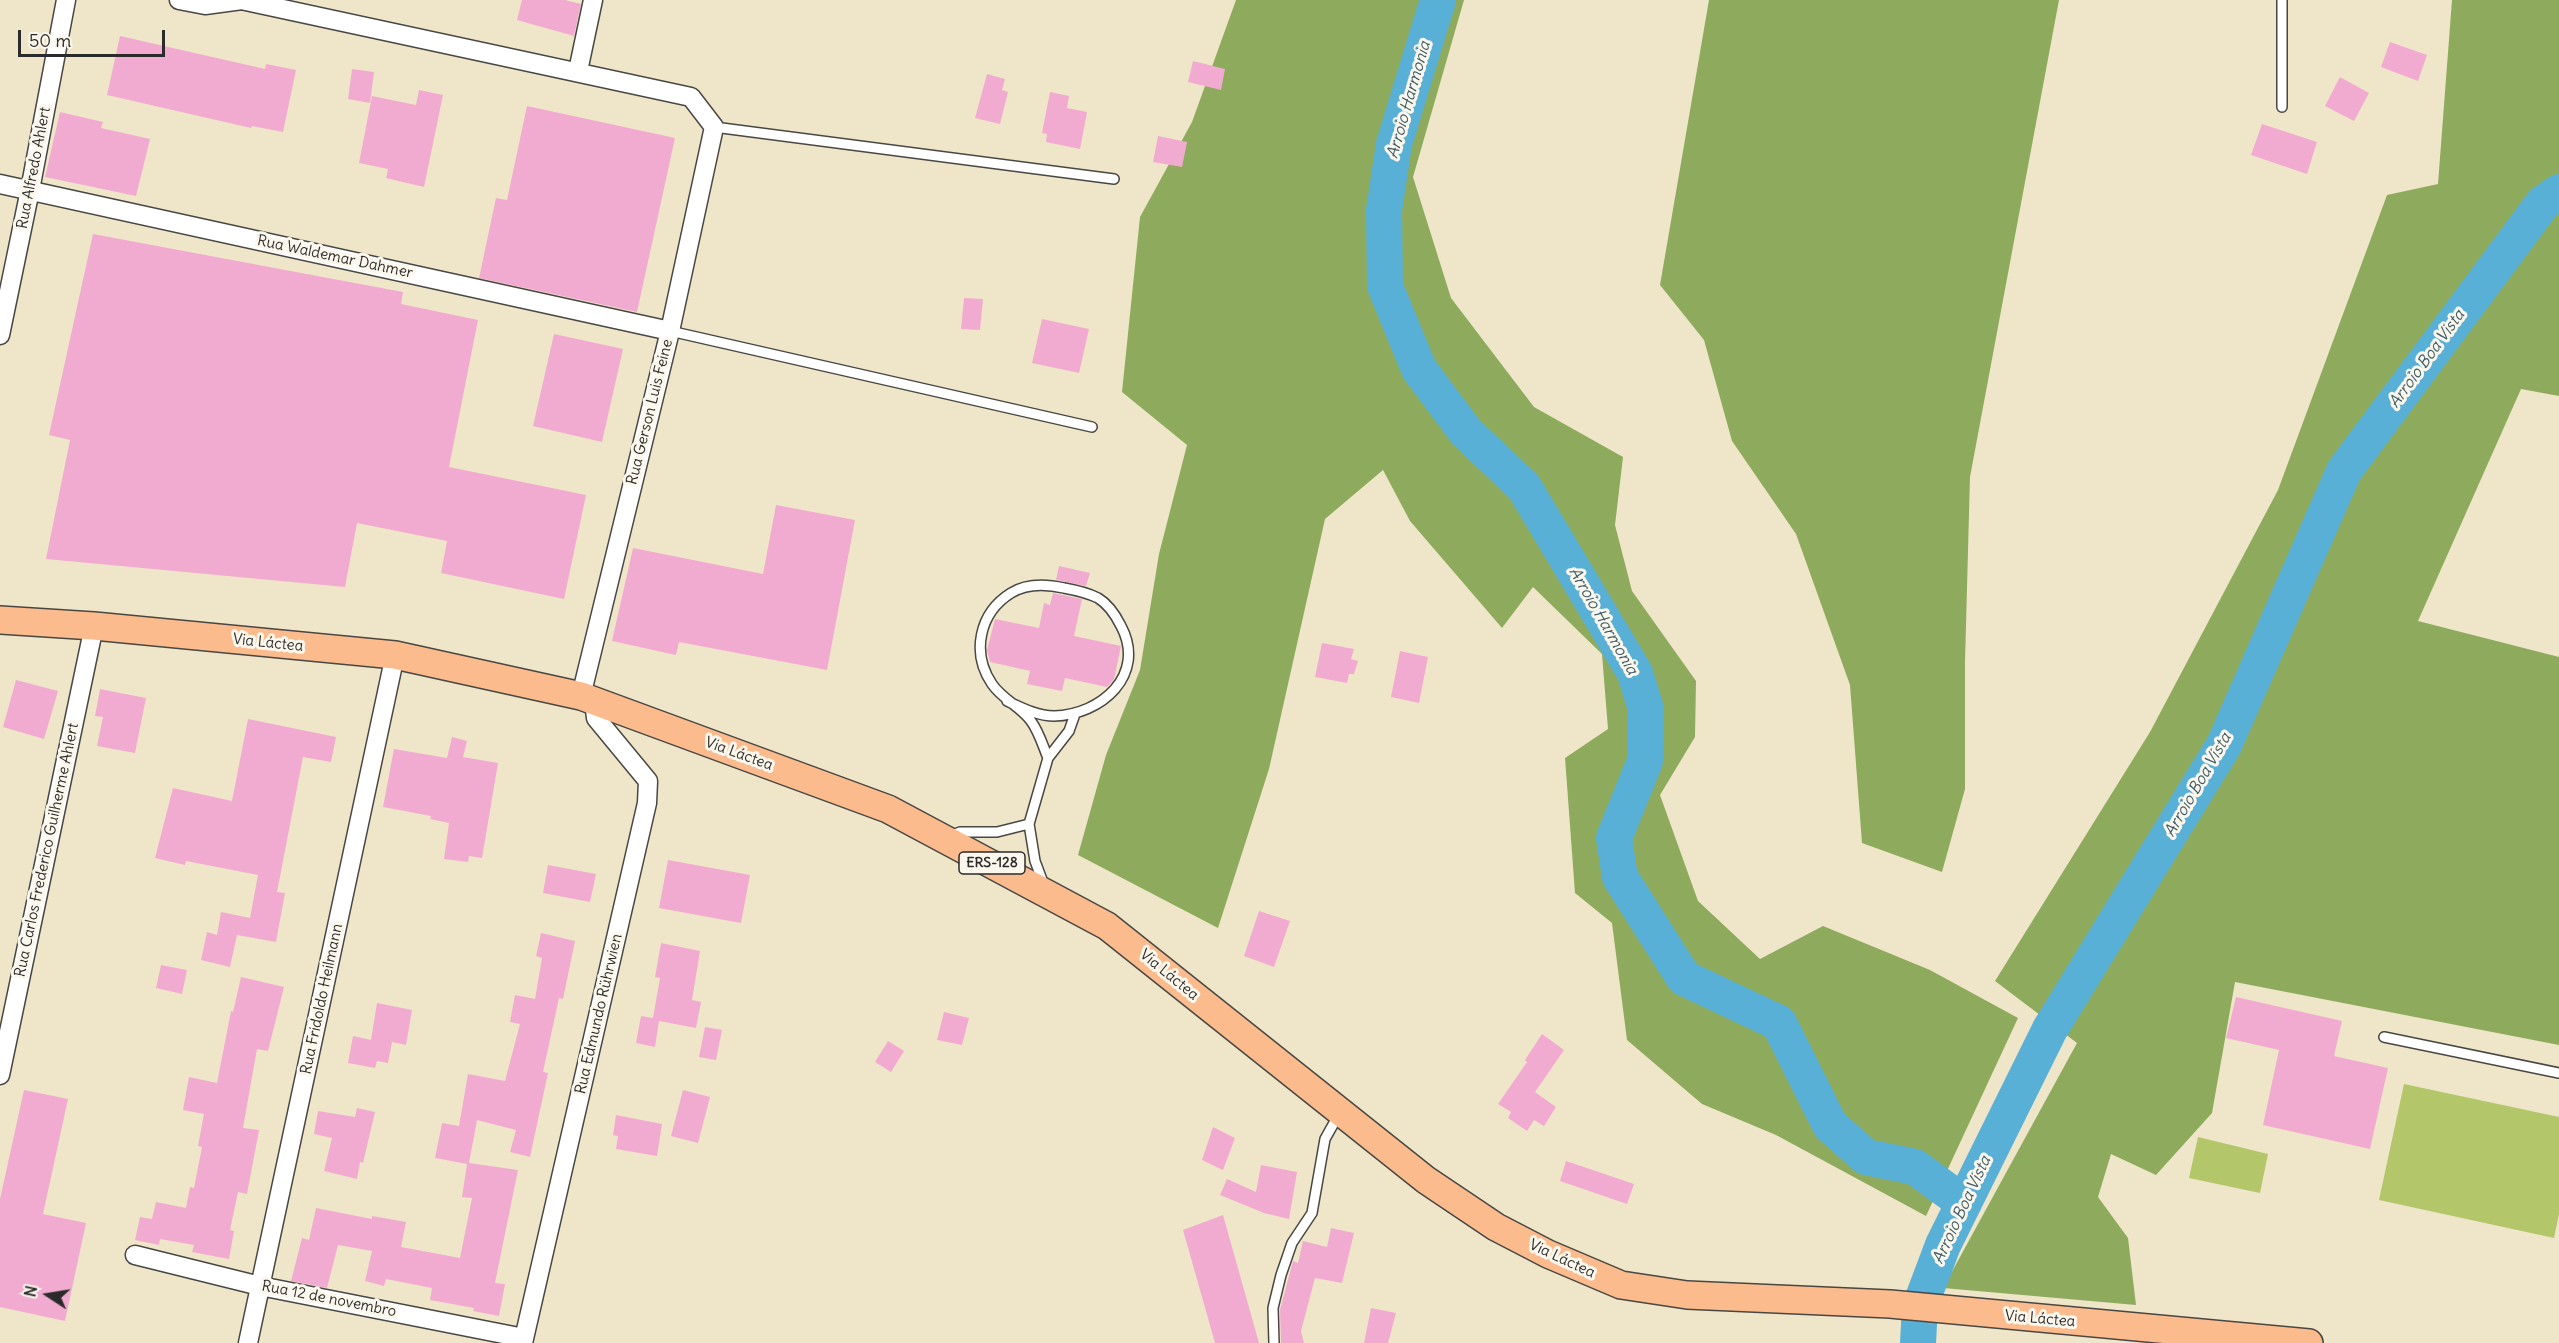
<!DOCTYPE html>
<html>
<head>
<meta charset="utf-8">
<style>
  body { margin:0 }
  #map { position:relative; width:2559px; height:1343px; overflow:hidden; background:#efe6c9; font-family:Delius,sans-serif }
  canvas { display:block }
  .north { position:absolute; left:18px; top:1265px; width:60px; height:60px; -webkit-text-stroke:4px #fbf7ec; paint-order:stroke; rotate:282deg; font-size:16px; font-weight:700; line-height:24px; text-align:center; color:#2b2b2b }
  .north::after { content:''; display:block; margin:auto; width:21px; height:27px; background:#2b2b2b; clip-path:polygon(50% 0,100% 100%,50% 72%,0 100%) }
  .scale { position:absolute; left:18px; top:30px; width:147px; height:27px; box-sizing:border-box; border:3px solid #2b2b2b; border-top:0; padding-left:8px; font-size:18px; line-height:21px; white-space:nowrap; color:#2b2b2b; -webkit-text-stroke:4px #fbf7ec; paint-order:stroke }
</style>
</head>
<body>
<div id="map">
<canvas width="2559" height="1343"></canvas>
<div class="north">N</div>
<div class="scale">50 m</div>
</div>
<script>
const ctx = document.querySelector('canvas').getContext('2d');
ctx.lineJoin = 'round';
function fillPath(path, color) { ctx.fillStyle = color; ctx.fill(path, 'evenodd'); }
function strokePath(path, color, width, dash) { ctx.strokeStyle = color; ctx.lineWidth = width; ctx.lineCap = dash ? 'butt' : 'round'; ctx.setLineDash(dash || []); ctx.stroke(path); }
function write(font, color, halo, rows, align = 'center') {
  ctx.font = font + ' Delius,sans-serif'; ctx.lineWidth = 6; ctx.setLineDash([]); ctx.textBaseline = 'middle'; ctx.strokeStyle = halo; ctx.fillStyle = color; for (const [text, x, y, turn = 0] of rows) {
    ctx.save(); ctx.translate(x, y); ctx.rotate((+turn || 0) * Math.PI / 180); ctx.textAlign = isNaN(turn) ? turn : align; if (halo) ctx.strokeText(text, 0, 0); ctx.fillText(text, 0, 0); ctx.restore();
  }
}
const green = new Path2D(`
  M 2404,1084 L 2559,1117 L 2559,1214 L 2554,1238 L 2379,1200 Z
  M 2198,1137 L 2268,1154 L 2260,1193 L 2189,1178 Z`);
const forest = new Path2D(`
  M 1236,0 L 1464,0 L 1413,177 L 1451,298 L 1534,407 L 1623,457 L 1615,525 L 1632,591 L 1696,681 L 1695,737 L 1660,795 L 1698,901 L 1760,959 L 1823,926 L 1930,970 L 2018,1018 L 1926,1216 L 1776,1135 L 1702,1104 L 1627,1040 L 1612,923 L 1575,893 L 1565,758 L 1608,729 L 1602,654 L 1533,587 L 1502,628 L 1410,521 L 1383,470 L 1325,519 L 1269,769 L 1218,928 L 1078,855 L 1106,755 L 1140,670 L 1159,554 L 1187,445 L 1122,392 L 1140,217 L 1192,122 Z
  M 1709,0 L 2059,0 L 1970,477 L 1965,662 L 1965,789 L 1942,872 L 1862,843 L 1850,685 L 1796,534 L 1732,441 L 1704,340 L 1660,285 Z
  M 2452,0 L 2559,0 L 2559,396 L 2521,389 L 2418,621 L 2559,657 L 2559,1045 L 2235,982 L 2212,1113 L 2156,1175 L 2111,1154 L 2098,1197 L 2128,1238 L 2136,1305 L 1943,1288 L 2077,1043 L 1995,981 L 2150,732 L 2278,490 L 2387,195 L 2438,184 Z`);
const river = new Path2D(`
  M 1438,0 L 1394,144 L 1384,210 L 1385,286 L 1419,369 L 1466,432 L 1524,487 L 1635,673 L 1646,709 L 1645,761 L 1614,838 L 1620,877 L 1684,978 L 1779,1023 L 1830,1125 L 1866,1157 L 1915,1167 L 1964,1203
  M 1918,1343 L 1920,1306 L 1943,1245 L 2050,1029 L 2224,745 L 2344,471 L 2543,203 L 2559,192`);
const building = new Path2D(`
  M 522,0 L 565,0 L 581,4 L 574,36 L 517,20 Z
  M 120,36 L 265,69 L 266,64 L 296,70 L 283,132 L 252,126 L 251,128 L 107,95 Z
  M 2390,42 L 2427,55 L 2418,81 L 2381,67 Z
  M 1193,61 L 1225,69 L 1221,90 L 1188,82 Z
  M 352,69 L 374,72 L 370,103 L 348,99 Z
  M 987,74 L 1005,79 L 1002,90 L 1008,92 L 1000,124 L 975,118 Z
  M 2340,77 L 2369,93 L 2354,121 L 2325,106 Z
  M 419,90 L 443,95 L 424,187 L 386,178 L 388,169 L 359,163 L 372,96 L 416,105 Z
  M 1050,92 L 1069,96 L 1067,108 L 1087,112 L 1080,149 L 1046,142 L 1047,134 L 1042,133 Z
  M 527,106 L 675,138 L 637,312 L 479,278 L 496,198 L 507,200 Z
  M 60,112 L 103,122 L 101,128 L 150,139 L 136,196 L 45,177 Z
  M 2262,124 L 2317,142 L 2307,174 L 2251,155 Z
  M 1158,136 L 1187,142 L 1182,167 L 1153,162 Z
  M 93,234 L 403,292 L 401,304 L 478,320 L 449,467 L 586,495 L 564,599 L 441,573 L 447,541 L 357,523 L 345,587 L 46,559 L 70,440 L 49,435 Z
  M 964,298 L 983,299 L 980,330 L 961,329 Z
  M 1042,319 L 1089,329 L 1079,373 L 1032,363 Z
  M 554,334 L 623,349 L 602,442 L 533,426 Z
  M 776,505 L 855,520 L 827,670 L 679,642 L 676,655 L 612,641 L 633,548 L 763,574 Z
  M 1059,566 L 1090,573 L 1086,586 L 1056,580 Z
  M 1053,593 L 1082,599 L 1074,636 L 1121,646 L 1114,679 L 1107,687 L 1065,678 L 1062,691 L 1027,684 L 1030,671 L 990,662 L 987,650 L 995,619 L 1039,628 L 1044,603 L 1050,605 Z
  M 1322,643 L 1354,649 L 1351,659 L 1358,661 L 1354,674 L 1349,674 L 1347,683 L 1315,677 Z
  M 1400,651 L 1428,657 L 1419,703 L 1391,697 Z
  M 16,680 L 58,691 L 44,739 L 3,727 Z
  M 100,689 L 146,698 L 135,753 L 97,746 L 103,717 L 95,716 Z
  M 248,719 L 336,737 L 331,762 L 303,757 L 277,892 L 285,893 L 276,942 L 237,935 L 230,967 L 201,960 L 207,932 L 217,935 L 221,912 L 250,918 L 258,875 L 186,861 L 185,865 L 155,858 L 173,788 L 232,801 Z
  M 452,737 L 467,741 L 463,757 L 498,763 L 482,858 L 469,856 L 468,862 L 444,859 L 449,823 L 430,819 L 431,816 L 383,807 L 394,749 L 447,758 Z
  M 668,860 L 750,875 L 741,923 L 659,908 Z
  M 548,865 L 596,874 L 590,902 L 543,893 Z
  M 1259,911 L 1290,921 L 1274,967 L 1244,956 Z
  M 541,933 L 575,941 L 563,999 L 559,998 L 543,1072 L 548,1073 L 530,1157 L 510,1152 L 516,1130 L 477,1120 L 469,1163 L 518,1170 L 495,1283 L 505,1284 L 499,1316 L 473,1311 L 474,1308 L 430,1300 L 432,1288 L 386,1279 L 384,1286 L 365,1281 L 372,1251 L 338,1245 L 327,1288 L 291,1281 L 302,1238 L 309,1240 L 316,1208 L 372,1219 L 372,1216 L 406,1222 L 401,1247 L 460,1258 L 472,1198 L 462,1197 L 467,1164 L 435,1158 L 442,1123 L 459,1126 L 468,1074 L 505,1081 L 520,1024 L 510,1022 L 515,995 L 535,999 L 542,958 L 536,956 Z
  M 661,943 L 700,951 L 692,1000 L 701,1002 L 696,1028 L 659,1021 L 655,1047 L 636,1043 L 641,1016 L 653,1018 L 660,978 L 655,977 Z
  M 161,965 L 187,970 L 182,994 L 156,988 Z
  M 241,977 L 284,987 L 268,1051 L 257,1049 L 243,1128 L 259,1130 L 247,1194 L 238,1192 L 230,1230 L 234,1231 L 229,1259 L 192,1252 L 194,1245 L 160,1239 L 159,1245 L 135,1240 L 140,1217 L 152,1219 L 156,1202 L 186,1208 L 190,1187 L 194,1188 L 202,1147 L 198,1146 L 204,1114 L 183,1110 L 189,1077 L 217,1083 L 231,1011 L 233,1012 Z
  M 2236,997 L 2342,1021 L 2334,1056 L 2388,1068 L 2370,1149 L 2263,1125 L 2279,1050 L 2226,1038 Z
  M 377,1003 L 412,1010 L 406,1045 L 392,1042 L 388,1063 L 377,1061 L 375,1068 L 348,1063 L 353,1036 L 371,1040 Z
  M 944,1012 L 969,1018 L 962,1045 L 937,1040 Z
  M 705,1027 L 722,1030 L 716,1060 L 699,1057 Z
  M 1542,1034 L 1564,1050 L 1535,1092 L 1556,1107 L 1544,1126 L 1534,1120 L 1527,1131 L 1508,1118 L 1511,1112 L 1498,1104 L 1527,1062 L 1525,1060 Z
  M 888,1041 L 904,1051 L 891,1072 L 875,1062 Z
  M 24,1090 L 68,1099 L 43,1214 L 86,1223 L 65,1321 L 0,1307 L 0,1199 Z
  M 683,1090 L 710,1097 L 698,1143 L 671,1136 Z
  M 357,1108 L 375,1112 L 363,1163 L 360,1162 L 357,1179 L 324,1171 L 332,1138 L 314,1134 L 318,1111 L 355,1117 Z
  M 616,1115 L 662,1124 L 657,1156 L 616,1149 L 618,1136 L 613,1135 Z
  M 1213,1127 L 1235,1138 L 1223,1170 L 1202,1160 Z
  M 1566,1161 L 1634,1184 L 1627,1204 L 1560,1181 Z
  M 1261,1165 L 1297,1172 L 1289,1219 L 1264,1213 L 1220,1195 L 1227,1179 L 1256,1192 Z
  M 1223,1215 L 1259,1343 L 1215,1343 L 1183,1230 Z
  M 1331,1228 L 1354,1233 L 1342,1283 L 1315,1278 L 1301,1331 L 1304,1343 L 1281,1343 L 1280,1310 L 1293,1261 L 1298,1263 L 1303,1241 L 1327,1247 Z
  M 1371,1308 L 1396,1313 L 1388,1343 L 1364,1343 Z`);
const service = new Path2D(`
  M 2282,0 L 2282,107
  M 714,127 L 1114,179
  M 670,331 L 1092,427
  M 1007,701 C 1022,708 1038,716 1054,716 C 1101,715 1147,675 1121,626 C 1116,616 1108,604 1098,598 C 1088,593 1075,590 1064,588 C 1046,584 1027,583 1011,593 C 979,613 971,653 992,684 C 1002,699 1021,707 1031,721 C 1039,732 1043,746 1048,758
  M 950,836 L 960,832 L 997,832 L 1029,824
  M 1044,885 L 1035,861 L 1029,824 L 1048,758 L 1069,731 L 1075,714
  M 2384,1037 L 2559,1073
  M 1274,1343 L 1273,1308 L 1281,1275 L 1292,1243 L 1312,1213 L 1325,1139 L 1339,1114`);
const minor = new Path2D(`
  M 179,0 L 205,5 L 242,0
  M 241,0 L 691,97 L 714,127 L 670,331 L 581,696
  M 578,71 L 593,0
  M 0,184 L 670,331
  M 0,335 L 30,190 L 66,0
  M 0,1075 L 94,626
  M 135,1255 L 260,1286 L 524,1338
  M 248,1343 L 395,655
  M 523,1343 L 647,803 L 648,781 L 596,718 L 594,702`);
const primary = new Path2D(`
  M 0,620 L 94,626 L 395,655 L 581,696 L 888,809 L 1107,926 L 1426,1180 L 1496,1227 L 1548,1254 L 1621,1285 L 1687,1295 L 1890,1304 L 2309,1343`);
const shields = [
  [992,863,66]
];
const shieldNames = [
  ["ERS-128",992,863]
];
const streetNames = [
  ["Rua Alfredo Ahlert",34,168,-79],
  ["Rua Waldemar Dahmer",335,257,12],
  ["Rua Gerson Luis Feine",650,412,-76],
  ["Via Láctea",268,643,6],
  ["Via Láctea",739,754,20],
  ["Rua Carlos Frederico Guilherme Ahlert",47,850,-78],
  ["Via Láctea",1169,975,39],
  ["Rua Fridoldo Heilmann",322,999,-78],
  ["Rua Edmundo Rührwien",599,1014,-77],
  ["Via Láctea",1562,1259,25],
  ["Rua 12 de novembro",329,1299,11],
  ["Via Láctea",2040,1319,5]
];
const waterNames = [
  ["Arroio Harmonia",1409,100,-74],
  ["Arroio Boa Vista",2427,359,-54],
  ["Arroio Harmonia",1603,621,60],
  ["Arroio Boa Vista",2198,785,-60],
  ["Arroio Boa Vista",1962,1210,-65]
];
fillPath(green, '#b3c669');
fillPath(forest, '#8eab5d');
strokePath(river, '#59b0d6', 36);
fillPath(building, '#f2abd0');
strokePath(service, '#484743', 12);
strokePath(minor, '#484743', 21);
strokePath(primary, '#484743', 30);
strokePath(service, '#fff', 9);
strokePath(minor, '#fff', 18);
strokePath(primary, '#fbbb8d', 27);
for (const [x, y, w] of shields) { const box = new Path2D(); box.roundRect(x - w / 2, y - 11, w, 22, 4.5); ctx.fillStyle = '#fbf7ec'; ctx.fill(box); strokePath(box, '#2b2b2b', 1.5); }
write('bold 14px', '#2b2b2b', null, shieldNames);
write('15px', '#2b2b2b', '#fbf7ec', streetNames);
write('italic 16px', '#3b5a67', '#fbf7ec', waterNames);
</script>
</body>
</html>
